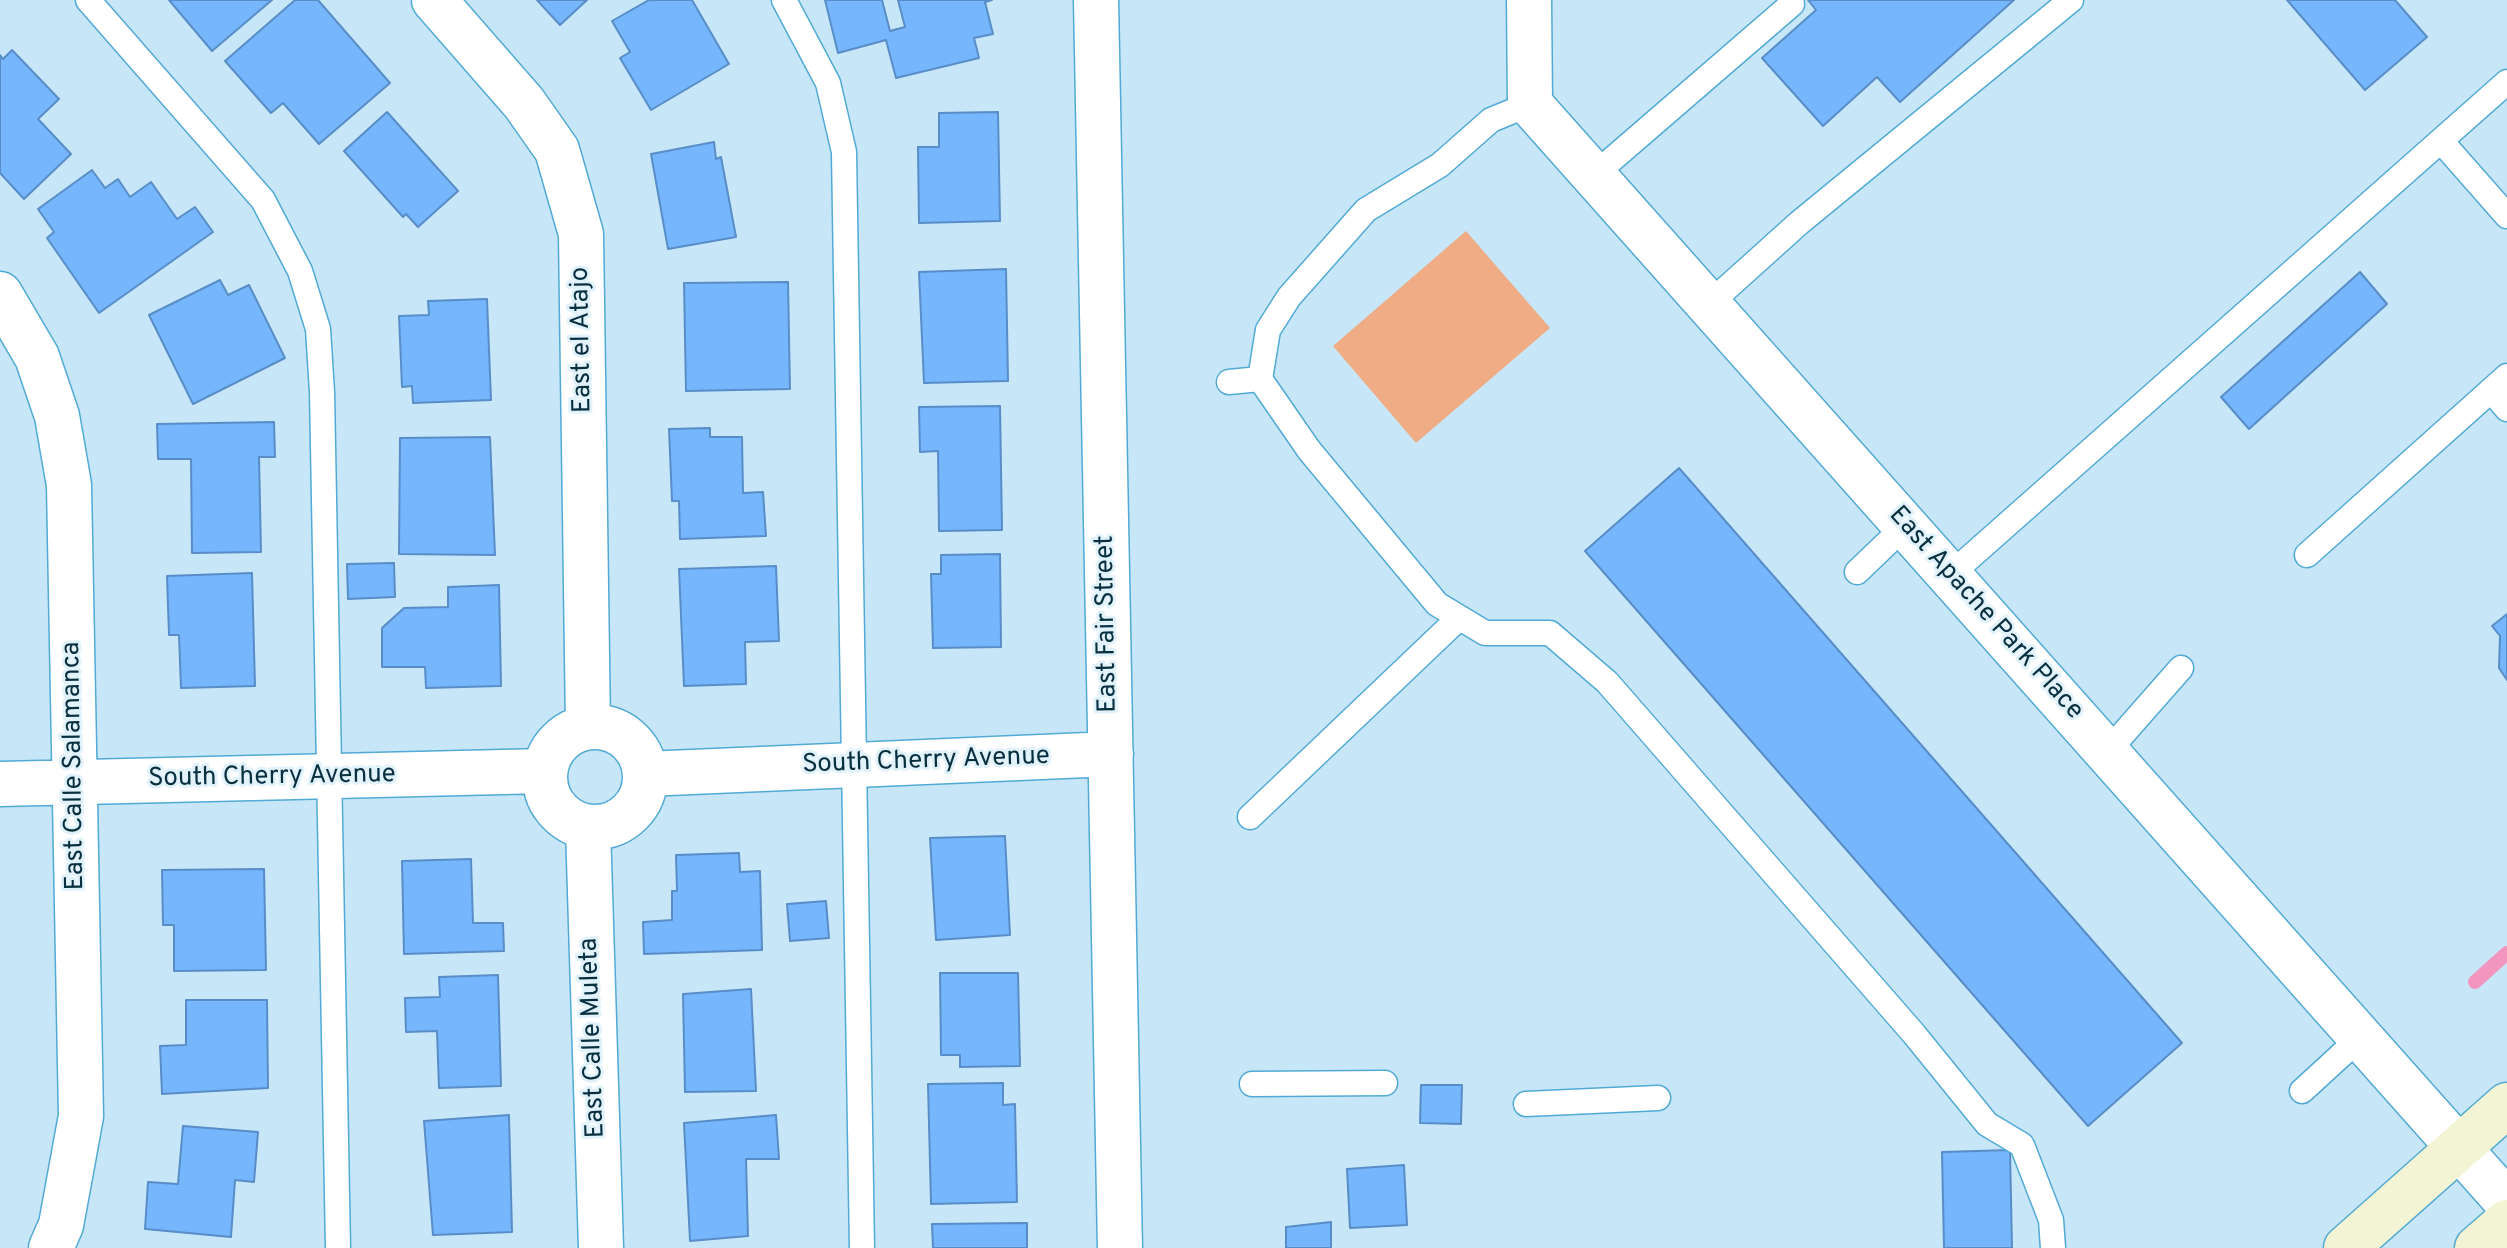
<!DOCTYPE html>
<html>
<head>
<meta charset="utf-8">
<style>
  body { margin:0 }
  canvas { display:block; background:#c7e7f9 }
</style>
</head>
<body>
<canvas width="2507" height="1248"></canvas>
<script>
const ctx = document.querySelector('canvas').getContext('2d');
ctx.lineJoin = 'round';
function fillPath(path, color) { ctx.fillStyle = color; ctx.fill(path, 'evenodd'); }
function strokePath(path, color, width, dash) { ctx.strokeStyle = color; ctx.lineWidth = width; ctx.lineCap = dash ? 'butt' : 'round'; ctx.setLineDash(dash || []); ctx.stroke(path); }
function write(font, color, halo, rows, align = 'center') {
  ctx.font = font + ' Overpass,sans-serif'; ctx.lineWidth = 6; ctx.setLineDash([]); ctx.textBaseline = 'middle'; ctx.strokeStyle = halo; ctx.fillStyle = color; for (const [text, x, y, turn = 0] of rows) {
    ctx.save(); ctx.translate(x, y); ctx.rotate((+turn || 0) * Math.PI / 180); ctx.textAlign = isNaN(turn) ? turn : align; if (halo) ctx.strokeText(text, 0, 0); ctx.fillText(text, 0, 0); ctx.restore();
  }
}
const green = new Path2D(`
  M 1466,231 L 1550,328 L 1416,443 L 1333,346 Z`);
const stream = new Path2D(`
  M 2475,982 L 2507,953`);
const building = new Path2D(`
  M 169,0 L 272,0 L 212,51 Z
  M 295,0 L 318,0 L 390,83 L 319,144 L 283,103 L 271,113 L 225,61 Z
  M 537,0 L 587,0 L 560,25 Z
  M 649,0 L 692,0 L 729,64 L 651,110 L 620,58 L 630,52 L 612,21 Z
  M 825,0 L 882,0 L 890,31 L 905,27 L 898,0 L 992,0 L 985,2 L 993,34 L 974,38 L 979,58 L 896,78 L 886,40 L 838,53 Z
  M 1808,0 L 2014,0 L 1900,102 L 1877,77 L 1823,126 L 1762,58 L 1816,10 Z
  M 2287,0 L 2395,0 L 2427,37 L 2365,90 Z
  M 12,50 L 59,99 L 38,119 L 71,154 L 24,199 L 0,173 L 0,55 L 3,59 Z
  M 387,112 L 458,191 L 418,227 L 406,214 L 403,217 L 344,151 Z
  M 998,112 L 1000,221 L 919,223 L 918,147 L 939,147 L 939,113 Z
  M 714,142 L 716,159 L 721,157 L 736,237 L 668,249 L 651,154 Z
  M 92,170 L 105,188 L 118,179 L 130,197 L 151,182 L 177,219 L 195,207 L 213,232 L 99,313 L 47,238 L 54,232 L 38,209 Z
  M 1006,269 L 1008,381 L 924,383 L 919,272 Z
  M 2360,272 L 2387,304 L 2249,429 L 2221,397 Z
  M 220,280 L 228,295 L 249,285 L 285,358 L 193,404 L 149,315 Z
  M 788,282 L 790,389 L 686,391 L 684,283 Z
  M 487,299 L 491,400 L 413,403 L 412,386 L 402,387 L 399,316 L 429,315 L 428,301 Z
  M 1000,406 L 1002,530 L 939,531 L 938,451 L 920,452 L 919,407 Z
  M 274,422 L 275,457 L 259,457 L 261,552 L 192,553 L 191,459 L 158,459 L 157,424 Z
  M 710,428 L 710,437 L 742,437 L 743,493 L 763,492 L 766,536 L 680,539 L 679,501 L 672,501 L 669,429 Z
  M 490,437 L 495,555 L 399,554 L 400,438 Z
  M 1679,468 L 2182,1043 L 2088,1126 L 1585,551 Z
  M 1000,554 L 1001,647 L 933,648 L 931,574 L 941,574 L 941,555 Z
  M 394,563 L 395,597 L 348,599 L 347,564 Z
  M 776,566 L 779,641 L 745,642 L 746,684 L 684,686 L 679,569 Z
  M 252,573 L 255,686 L 181,688 L 179,635 L 169,635 L 167,576 Z
  M 499,585 L 501,686 L 426,688 L 425,667 L 382,667 L 382,628 L 404,608 L 448,607 L 448,587 Z
  M 2507,614 L 2507,680 L 2499,668 L 2500,636 L 2492,626 Z
  M 1005,836 L 1010,935 L 936,940 L 930,838 Z
  M 739,853 L 740,872 L 760,871 L 762,950 L 644,954 L 643,922 L 672,920 L 672,891 L 677,891 L 676,855 Z
  M 471,859 L 473,923 L 503,923 L 504,951 L 404,954 L 402,861 Z
  M 264,869 L 266,970 L 174,971 L 174,925 L 163,925 L 162,870 Z
  M 826,901 L 829,938 L 790,941 L 787,904 Z
  M 940,973 L 1018,973 L 1020,1066 L 960,1067 L 960,1055 L 941,1055 Z
  M 498,975 L 501,1086 L 439,1088 L 437,1031 L 406,1032 L 405,998 L 440,997 L 439,977 Z
  M 751,989 L 756,1091 L 685,1092 L 683,994 Z
  M 186,1000 L 267,1000 L 268,1088 L 162,1094 L 160,1046 L 186,1045 Z
  M 1003,1083 L 1003,1105 L 1015,1104 L 1017,1202 L 931,1204 L 928,1084 Z
  M 1421,1085 L 1462,1085 L 1461,1124 L 1420,1123 Z
  M 509,1115 L 512,1232 L 433,1235 L 424,1121 Z
  M 776,1115 L 779,1159 L 746,1159 L 748,1236 L 690,1241 L 684,1123 Z
  M 183,1126 L 258,1132 L 254,1182 L 235,1180 L 231,1237 L 145,1229 L 148,1182 L 178,1184 Z
  M 2010,1150 L 2012,1248 L 1944,1248 L 1942,1152 Z
  M 1404,1165 L 1407,1225 L 1350,1228 L 1347,1169 Z
  M 1331,1222 L 1331,1248 L 1286,1248 L 1286,1227 Z
  M 1027,1223 L 1027,1248 L 933,1248 L 932,1224 Z`);
const lane = new Path2D(`
  M 88,0 L 263,200 L 300,271 L 318,329 L 322,392 L 338,1248
  M 784,0 L 828,83 L 844,152 L 862,1248
  M 1530,104 L 1491,120 L 1440,165 L 1366,210 L 1289,297 L 1268,330 L 1260,379 L 1309,450 L 1437,604 L 1485,633 L 1550,633 L 1607,682 L 1914,1034 L 1987,1124 L 2022,1145 L 2051,1220 L 2053,1248
  M 2441,141 L 2507,216
  M 1594,175 L 1792,4
  M 1709,304 L 1799,223 L 2071,0
  M 1229,382 L 1260,379
  M 2491,390 L 2507,409
  M 2307,555 L 2507,376
  M 1857,572 L 1906,525
  M 1950,575 L 2507,82
  M 2108,751 L 2181,668
  M 1250,817 L 1459,618
  M 1252,1084 L 1385,1083
  M 2302,1091 L 2362,1036
  M 1526,1104 L 1658,1098`);
const street = new Path2D(`
  M 434,0 L 524,103 L 557,150 L 581,234 L 588,727
  M 1096,0 L 1120,1248
  M 1529,0 L 1530,104 L 2507,1202
  M 0,294 L 37,357 L 57,416 L 69,485 L 81,1116 L 61,1225 L 51,1248
  M545 777a50 50 0 1 1 100 0a50 50 0 1 1-100 0Z
  M 645,774 L 1111,754
  M 0,784 L 545,771
  M 588,827 L 601,1248`);
const secondary = new Path2D(`
  M 2346,1248 L 2507,1105
  M 2477,1248 L 2507,1222`);
const streetNames = [
  ["East el Atajo",583,340,-91],
  ["East Apache Park Place",1985,614,48],
  ["East Fair Street",1108,624,-91],
  ["South Cherry Avenue",926,762,-2],
  ["East Calle Salamanca",75,766,-91],
  ["South Cherry Avenue",272,778,-1],
  ["East Calle Muleta",594,1038,-92]
];
fillPath(green, '#efac85');
strokePath(stream, '#f296c0', 14);
fillPath(building, '#75b6fc');
strokePath(building, '#588dc7', 2);
strokePath(lane, '#51aad4', 27);
strokePath(street, '#51aad4', 47);
strokePath(secondary, '#51aad4', 47);
strokePath(lane, '#fff', 24);
strokePath(street, '#fff', 44);
strokePath(secondary, '#f2f4d4', 44);
write('26px', '#072f40', '#e2f2fb', streetNames);
</script>
</body>
</html>
